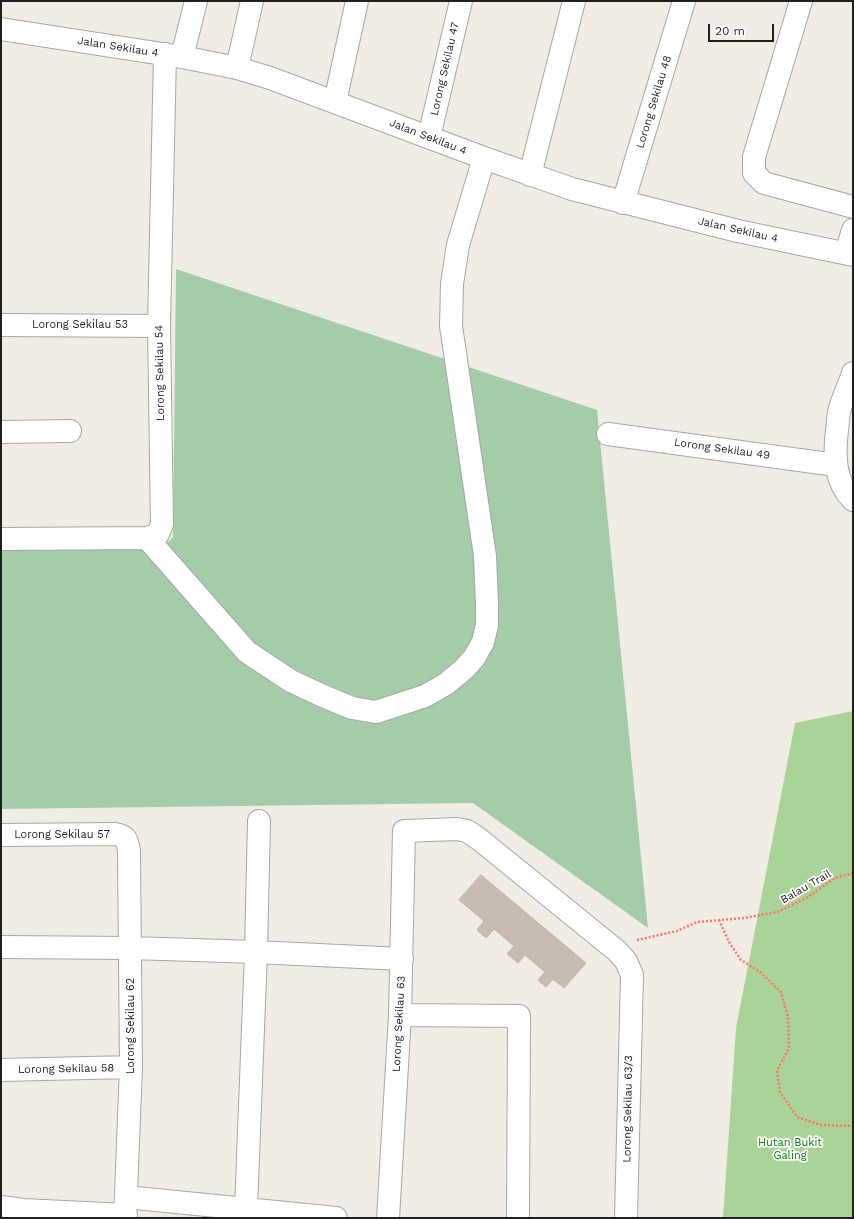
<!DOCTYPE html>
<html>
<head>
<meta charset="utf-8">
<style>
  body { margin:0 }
  #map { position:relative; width:854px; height:1219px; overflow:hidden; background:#f1ede5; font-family:"Work Sans",sans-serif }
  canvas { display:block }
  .frame { position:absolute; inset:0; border:2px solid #1f1f1f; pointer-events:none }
  .scale { position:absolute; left:708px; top:24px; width:66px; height:18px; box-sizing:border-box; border:2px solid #1f1f1f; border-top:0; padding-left:5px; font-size:12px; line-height:14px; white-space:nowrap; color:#1f1f1f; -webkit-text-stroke:3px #fff; paint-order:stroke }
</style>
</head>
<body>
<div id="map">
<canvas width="854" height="1219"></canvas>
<div class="frame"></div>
<div class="scale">20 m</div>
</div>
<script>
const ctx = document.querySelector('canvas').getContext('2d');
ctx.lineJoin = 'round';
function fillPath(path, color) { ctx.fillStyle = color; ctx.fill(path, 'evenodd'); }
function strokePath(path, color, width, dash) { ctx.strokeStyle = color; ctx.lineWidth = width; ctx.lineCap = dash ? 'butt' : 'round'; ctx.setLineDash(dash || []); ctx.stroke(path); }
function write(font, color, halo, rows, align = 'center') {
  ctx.font = font + ' "Work Sans",sans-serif'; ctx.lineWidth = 3.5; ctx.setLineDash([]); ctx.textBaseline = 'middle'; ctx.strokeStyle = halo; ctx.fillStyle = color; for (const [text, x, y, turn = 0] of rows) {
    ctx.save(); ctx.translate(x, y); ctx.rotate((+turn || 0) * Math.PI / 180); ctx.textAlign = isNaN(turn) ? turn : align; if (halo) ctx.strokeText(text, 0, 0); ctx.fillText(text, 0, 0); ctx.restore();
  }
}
const forest = new Path2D(`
  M 853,711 L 853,1218 L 723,1218 L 736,1028 L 795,723 Z`);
const cemetery = new Path2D(`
  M 176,269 L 597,410 L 648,928 L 473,803 L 1,809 L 1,550 L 164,546 L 173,537 Z`);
const building = new Path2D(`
  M 481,875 L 586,963 L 564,988 L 553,979 L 546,987 L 538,980 L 545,972 L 525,955 L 518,963 L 507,954 L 514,946 L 494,929 L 486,938 L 477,930 L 484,921 L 459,900 Z`);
const path = new Path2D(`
  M 719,920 L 729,942 L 741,960 L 760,972 L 781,992 L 788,1017 L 789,1048 L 777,1071 L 780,1092 L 797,1117 L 821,1125 L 853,1126
  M 637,940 L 677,931 L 697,922 L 744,918 L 778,912 L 808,897 L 835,878 L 853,873`);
const minor = new Path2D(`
  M 801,1 L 754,157 L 754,173 L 764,183 L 853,207
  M 1,29 L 182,57 L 237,68 L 270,78 L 484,158 L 572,189 L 738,231 L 853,255
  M 182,57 L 196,1
  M 237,68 L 252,1
  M 335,102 L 357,1
  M 429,137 L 461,1
  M 530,175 L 574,1
  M 623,203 L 684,1
  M 846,253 L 853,230
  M 1,325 L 159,326
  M 853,373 C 849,386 842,399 839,412 C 838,417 838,424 837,430 C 834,455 834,481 853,500
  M 1,432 L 70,431
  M 608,434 L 836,465
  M 147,538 L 247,652 L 291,681 L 323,696 L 352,708 L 376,712 L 425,696 L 446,684 L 464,669 L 474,658 L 483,642 L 487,625 L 487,604 L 485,556 L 451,326 L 452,284 L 458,245 L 484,158
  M 1,539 L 147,538 L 158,534 L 162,524 L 159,326 L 165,54
  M 1,835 L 115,834 C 127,836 127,840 129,851 L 131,1067 L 125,1218
  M 1,947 L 131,948 L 256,952 L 402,959
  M 400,1015 L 519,1016 L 518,1218
  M 1,1070 L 131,1067
  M 126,1197 L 336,1218
  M 1,1207 L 23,1210 L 126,1215
  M 246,1209 L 256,952 L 259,821
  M 388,1218 L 400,1015 L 404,831 L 457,829 L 467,831 L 479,839 L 617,951 L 626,961 L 632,975 L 626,1218`);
const streetNames = [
  ["Jalan Sekilau 4",118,47,9],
  ["Lorong Sekilau 47",445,69,-77],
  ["Lorong Sekilau 48",654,102,-73],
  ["Jalan Sekilau 4",428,137,21],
  ["Jalan Sekilau 4",738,230,13],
  ["Lorong Sekilau 53",80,325],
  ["Lorong Sekilau 54",160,373,-91],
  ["Lorong Sekilau 49",722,449,8],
  ["Lorong Sekilau 57",62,835],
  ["Balau Trail",806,887,-30],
  ["Lorong Sekilau 63",399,1024,-87],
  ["Lorong Sekilau 62",131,1026,-90],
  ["Lorong Sekilau 58",66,1069,-1],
  ["Lorong Sekilau 63/3",628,1109,-89]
];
const parkNames = [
  ["Hutan Bukit",790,1143],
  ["Galing",790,1156]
];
fillPath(forest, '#aad397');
fillPath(cemetery, '#a4cca9');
fillPath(building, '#c6bcb4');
strokePath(building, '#c4b2a6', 1);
strokePath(minor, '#a6a6a6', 24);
strokePath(path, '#ff7468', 2.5, [2, 2]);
strokePath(minor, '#fff', 22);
write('11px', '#1f1f1f', '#fff', streetNames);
write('11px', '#03880b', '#fff', parkNames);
</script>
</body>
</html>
